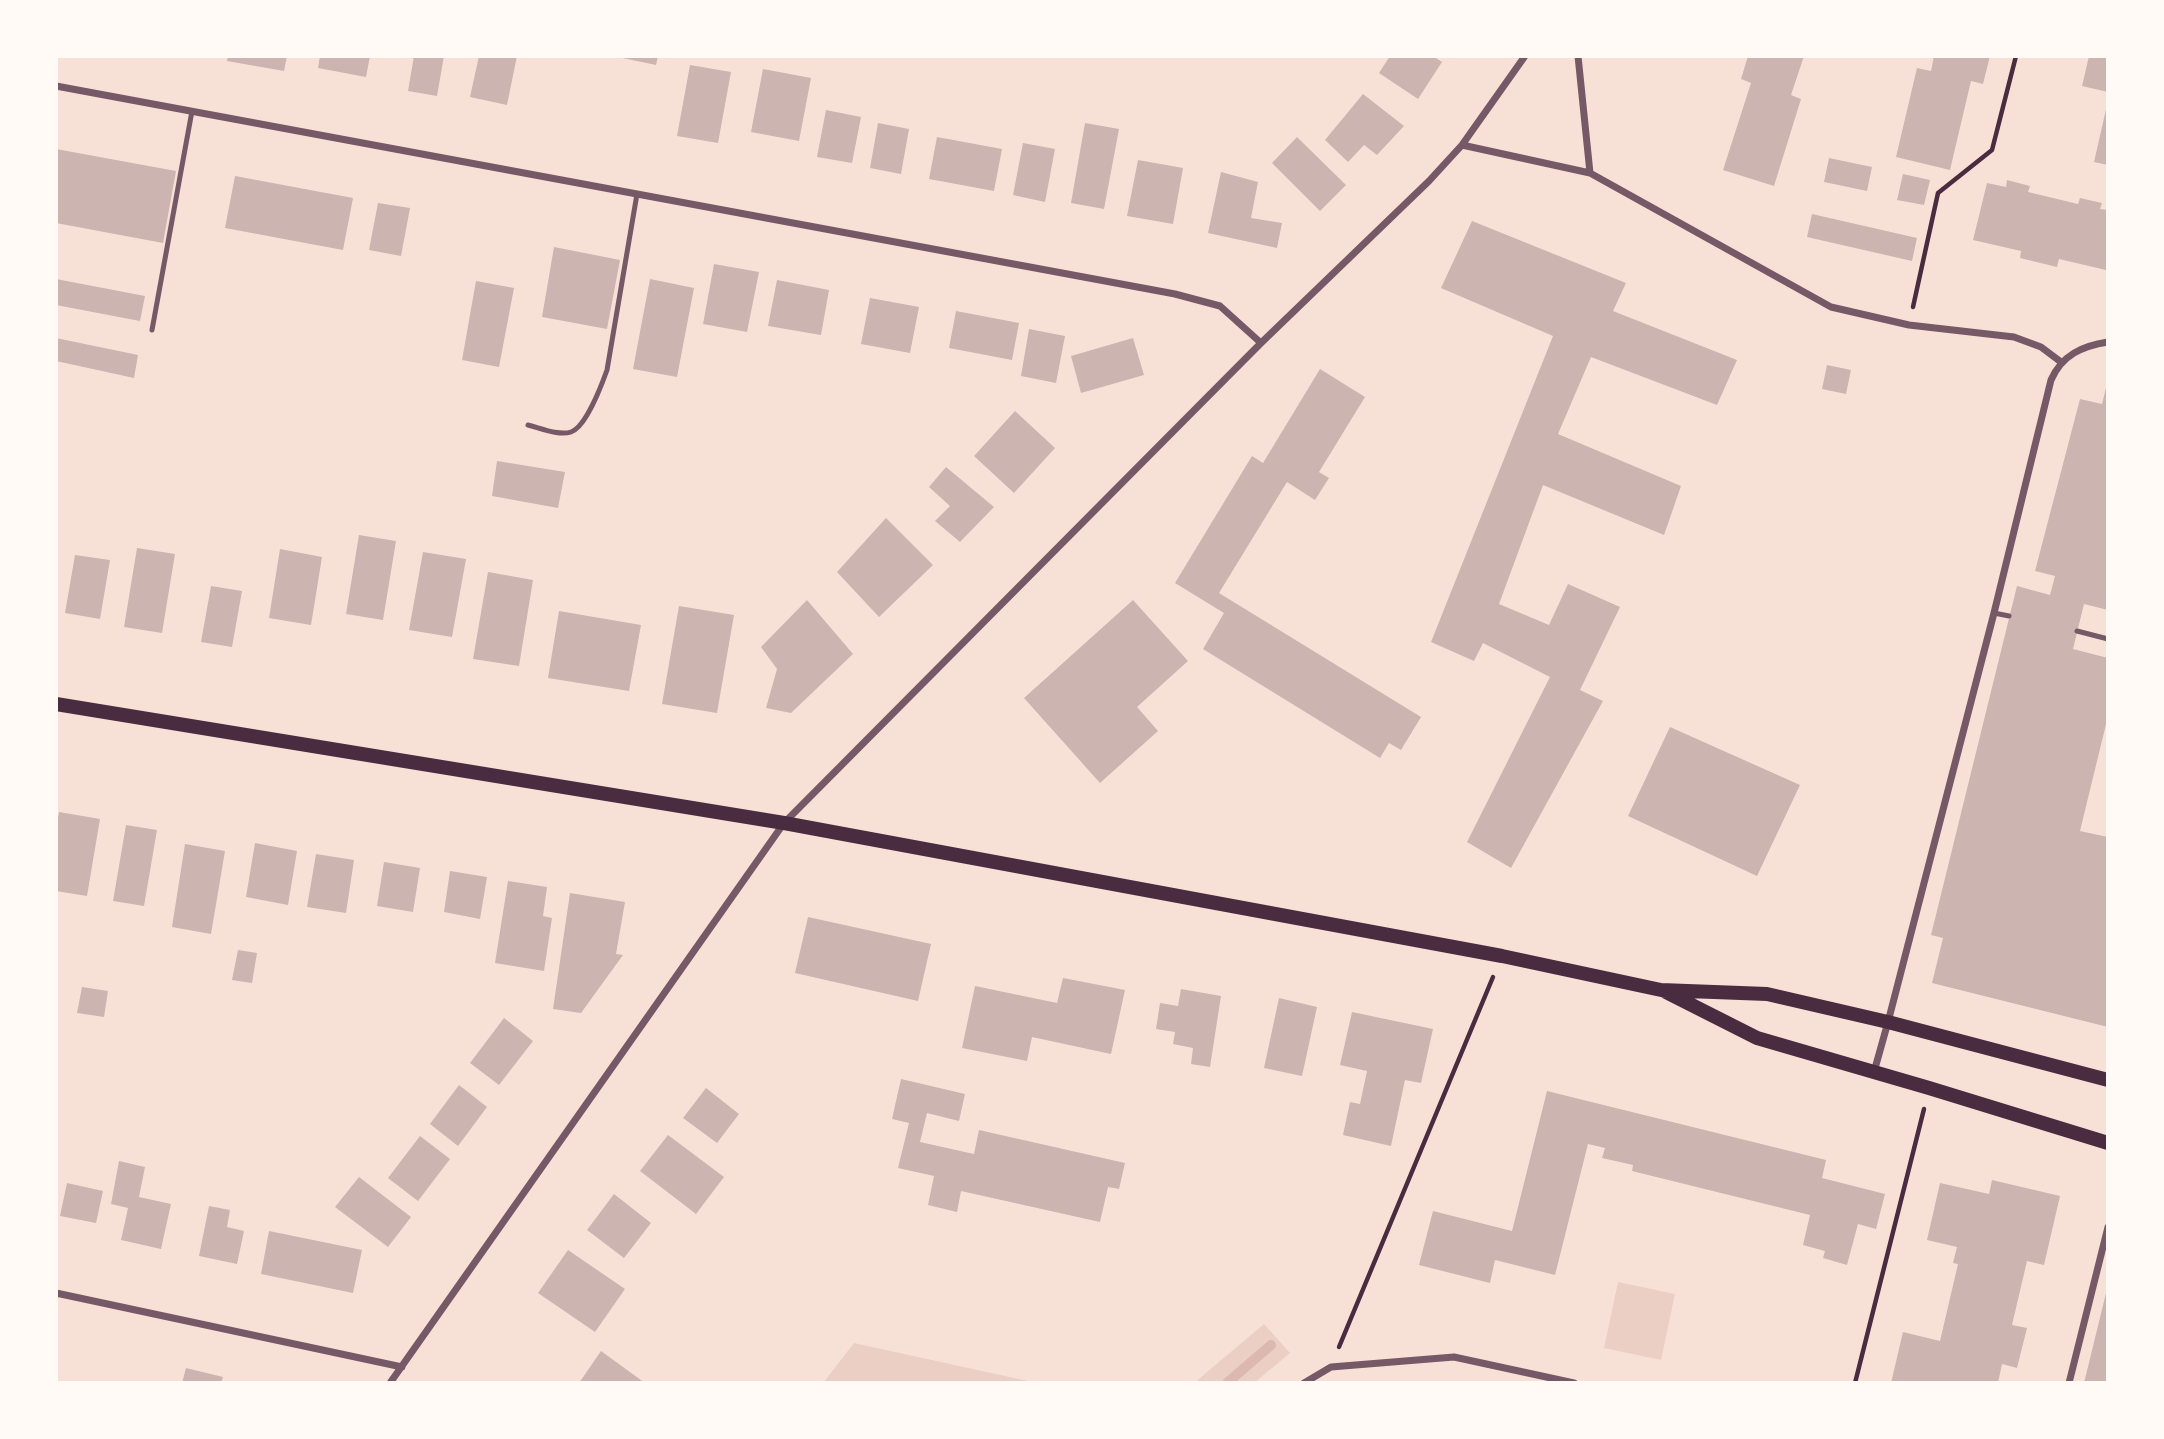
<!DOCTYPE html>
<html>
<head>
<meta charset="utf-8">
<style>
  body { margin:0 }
  #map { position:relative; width:2164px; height:1439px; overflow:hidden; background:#f7e1d7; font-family:"DM Sans",sans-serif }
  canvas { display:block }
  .frame { position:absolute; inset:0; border:58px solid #fffaf5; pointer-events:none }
</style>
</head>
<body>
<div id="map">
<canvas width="2164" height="1439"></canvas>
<div class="frame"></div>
</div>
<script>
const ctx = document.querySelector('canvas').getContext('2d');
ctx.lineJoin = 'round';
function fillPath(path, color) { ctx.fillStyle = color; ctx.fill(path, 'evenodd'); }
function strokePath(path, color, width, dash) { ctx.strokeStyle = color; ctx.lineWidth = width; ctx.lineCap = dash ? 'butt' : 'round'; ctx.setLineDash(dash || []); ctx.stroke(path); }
const green = new Path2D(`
  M 1618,1282 L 1675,1294 L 1661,1360 L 1604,1348 Z
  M 1264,1324 L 1290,1353 L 1254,1383 L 1194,1383 Z
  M 854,1343 L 1037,1383 L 823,1383 Z`);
const stream = new Path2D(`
  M 1227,1383 L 1271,1345`);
const building = new Path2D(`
  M 228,56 L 287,56 L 284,71 L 227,61 Z
  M 320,56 L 370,56 L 366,77 L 318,68 Z
  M 414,56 L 444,56 L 437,96 L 408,91 Z
  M 479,56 L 517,56 L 507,105 L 470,97 Z
  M 613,56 L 658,56 L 656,65 Z
  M 1390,56 L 1433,56 L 1442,62 L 1418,99 L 1379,73 Z
  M 1748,56 L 1804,56 L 1791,95 L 1801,99 L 1774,186 L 1723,170 L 1751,83 L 1741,79 Z
  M 1934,56 L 1990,56 L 1983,84 L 1971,81 L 1950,170 L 1896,157 L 1917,68 L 1931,71 Z
  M 2089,56 L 2108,56 L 2108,92 L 2082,86 Z
  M 690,65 L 731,72 L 718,143 L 677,136 Z
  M 763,69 L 811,78 L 799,141 L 751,132 Z
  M 1363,94 L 1404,126 L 1377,155 L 1364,145 L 1348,162 L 1325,140 Z
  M 2107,105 L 2108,105 L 2108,165 L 2094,162 Z
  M 826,110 L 861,117 L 852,163 L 817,157 Z
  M 878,123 L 909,129 L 901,174 L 870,168 Z
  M 1085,123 L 1119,129 L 1104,209 L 1071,203 Z
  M 937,137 L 1002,149 L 994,191 L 929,179 Z
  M 1297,137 L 1346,185 L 1320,211 L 1272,163 Z
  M 1023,143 L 1055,149 L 1045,202 L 1013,195 Z
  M 56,149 L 176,171 L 163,243 L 56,223 Z
  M 1829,158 L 1872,167 L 1867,191 L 1824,182 Z
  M 1138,160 L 1183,168 L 1173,224 L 1127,216 Z
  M 1221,172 L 1258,182 L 1251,218 L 1282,223 L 1277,248 L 1208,233 Z
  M 1903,174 L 1930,180 L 1924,205 L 1897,200 Z
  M 235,176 L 353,198 L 343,250 L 225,228 Z
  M 2007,180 L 2030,186 L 2028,192 L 2078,204 L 2080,198 L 2102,203 L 2100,209 L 2108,210 L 2108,262 L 2106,270 L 2059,259 L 2057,267 L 2020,258 L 2021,251 L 1973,240 L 1987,183 L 2006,187 Z
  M 378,203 L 410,208 L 401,256 L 369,250 Z
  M 1812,214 L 1917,238 L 1912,261 L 1807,237 Z
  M 1472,221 L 1626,283 L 1613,311 L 1737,360 L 1717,405 L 1591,357 L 1558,434 L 1681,486 L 1664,535 L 1543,485 L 1499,604 L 1549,625 L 1568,584 L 1620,607 L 1580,690 L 1603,701 L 1511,868 L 1467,842 L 1550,677 L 1483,643 L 1474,661 L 1431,642 L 1553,336 L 1441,288 Z
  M 554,247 L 620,260 L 607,329 L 542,317 Z
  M 714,264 L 759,272 L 747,332 L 703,324 Z
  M 56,279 L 145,296 L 140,321 L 56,305 Z
  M 650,279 L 694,288 L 677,377 L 633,369 Z
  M 777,280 L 829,290 L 821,335 L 768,326 Z
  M 476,281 L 514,288 L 499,367 L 462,360 Z
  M 870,298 L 919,307 L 910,353 L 861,344 Z
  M 956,311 L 1019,323 L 1012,360 L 949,348 Z
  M 1029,329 L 1065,336 L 1056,383 L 1021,376 Z
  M 56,338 L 138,355 L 134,378 L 56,361 Z
  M 1133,338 L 1144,375 L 1081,393 L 1071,356 Z
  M 1827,365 L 1851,370 L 1846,394 L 1822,389 Z
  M 1320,369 L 1365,397 L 1319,472 L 1329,478 L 1315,500 L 1287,482 L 1219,593 L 1421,717 L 1401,750 L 1389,743 L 1380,758 L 1203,649 L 1224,613 L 1175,583 L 1252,456 L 1263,463 Z
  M 2107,384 L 2108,610 L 2084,604 L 2073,649 L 2108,658 L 2108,716 L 2080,831 L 2108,837 L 2108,1027 L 1932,983 L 1943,938 L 1931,935 L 2017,586 L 2050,595 L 2055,576 L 2035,571 L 2080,399 L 2102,404 Z
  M 1015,411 L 1055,448 L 1014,493 L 974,456 Z
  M 497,461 L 565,472 L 558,508 L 492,496 Z
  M 946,467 L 994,507 L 960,542 L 935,521 L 950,506 L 929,487 Z
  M 886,518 L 933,565 L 879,617 L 837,572 Z
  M 359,535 L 396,541 L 383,620 L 346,614 Z
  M 137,548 L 175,554 L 162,633 L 124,627 Z
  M 280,549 L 322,557 L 311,625 L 269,618 Z
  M 423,552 L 466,559 L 452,637 L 409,630 Z
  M 75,555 L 110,560 L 100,619 L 65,613 Z
  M 488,572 L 533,580 L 519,666 L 473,659 Z
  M 211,586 L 242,591 L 232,647 L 201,642 Z
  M 807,600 L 853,654 L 791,713 L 766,708 L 777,669 L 761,647 Z
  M 1133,600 L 1188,661 L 1137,707 L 1158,731 L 1100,783 L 1024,698 Z
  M 679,606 L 734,615 L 717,713 L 662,704 Z
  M 559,611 L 641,625 L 629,691 L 548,678 Z
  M 1670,727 L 1800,785 L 1757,876 L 1628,816 Z
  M 59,812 L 100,819 L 87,896 L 56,891 L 56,829 Z
  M 126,825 L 157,830 L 144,906 L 113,901 Z
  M 255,843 L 297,851 L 288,905 L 246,897 Z
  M 185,844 L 225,851 L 211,934 L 172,927 Z
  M 316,854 L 354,860 L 346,913 L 307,907 Z
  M 384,862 L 420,868 L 413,912 L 377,906 Z
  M 450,871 L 487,877 L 480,919 L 444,912 Z
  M 508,881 L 547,887 L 543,916 L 552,918 L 544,971 L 495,963 Z
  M 570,893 L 625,902 L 616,954 L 623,955 L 581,1013 L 553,1009 Z
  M 808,917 L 931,944 L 918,1001 L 795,973 Z
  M 238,950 L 257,953 L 252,983 L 232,980 Z
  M 1063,978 L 1125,990 L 1111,1054 L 1032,1037 L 1027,1061 L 962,1048 L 975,986 L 1057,1003 Z
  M 82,987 L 108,991 L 104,1017 L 77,1013 Z
  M 1181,989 L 1221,996 L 1210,1067 L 1191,1064 L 1193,1048 L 1173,1044 L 1175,1032 L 1156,1029 L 1160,1003 L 1178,1006 Z
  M 1279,998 L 1317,1007 L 1302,1076 L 1264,1068 Z
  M 1352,1012 L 1433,1029 L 1421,1083 L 1405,1080 L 1391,1146 L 1343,1135 L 1350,1102 L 1360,1104 L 1367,1071 L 1340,1065 Z
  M 504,1018 L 533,1041 L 499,1085 L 470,1063 Z
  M 901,1079 L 965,1094 L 959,1121 L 927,1113 L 920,1142 L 974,1154 L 979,1130 L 1125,1163 L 1119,1189 L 1108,1187 L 1100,1222 L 961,1191 L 957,1212 L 928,1205 L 934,1176 L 898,1168 L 909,1123 L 892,1119 Z
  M 459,1085 L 487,1107 L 458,1146 L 430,1124 Z
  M 706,1088 L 739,1114 L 717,1143 L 683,1118 Z
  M 1547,1091 L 1826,1160 L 1822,1178 L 1885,1194 L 1876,1229 L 1858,1224 L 1847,1265 L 1823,1258 L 1825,1251 L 1803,1245 L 1810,1215 L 1632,1171 L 1633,1165 L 1602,1158 L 1605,1148 L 1588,1144 L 1555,1275 L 1495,1260 L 1490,1283 L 1419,1265 L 1433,1211 L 1512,1231 Z
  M 668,1135 L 724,1177 L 696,1214 L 640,1171 Z
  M 420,1136 L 450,1159 L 418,1201 L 388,1178 Z
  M 119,1161 L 145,1167 L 139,1197 L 171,1204 L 161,1249 L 121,1240 L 128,1208 L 111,1204 Z
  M 359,1177 L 411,1217 L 388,1247 L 335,1207 Z
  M 1992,1180 L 2060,1196 L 2044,1265 L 2027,1261 L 2012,1325 L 2027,1328 L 2017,1368 L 2002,1364 L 1998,1383 L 1891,1383 L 1903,1332 L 1940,1341 L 1958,1264 L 1953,1263 L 1957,1247 L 1927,1240 L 1940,1183 L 1989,1194 Z
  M 67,1183 L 103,1191 L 96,1223 L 60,1216 Z
  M 614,1194 L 651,1223 L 624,1258 L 587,1230 Z
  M 209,1206 L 230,1210 L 227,1227 L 244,1231 L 237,1264 L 199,1256 Z
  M 269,1231 L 362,1250 L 353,1293 L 261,1274 Z
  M 568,1250 L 625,1289 L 595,1332 L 538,1293 Z
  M 2107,1289 L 2108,1383 L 2084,1383 Z
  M 601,1351 L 645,1383 L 579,1383 Z
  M 186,1368 L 223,1377 L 221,1383 L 182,1383 Z`);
const path = new Path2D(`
  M 1913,307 L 1938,193 L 1992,150 L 2016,56
  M 1339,1347 L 1493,977
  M 1855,1383 L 1924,1109`);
const service = new Path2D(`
  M 152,330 L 192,111
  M 528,425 C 540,428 559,436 571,432 C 586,427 602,384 607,370 L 637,194
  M 1994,613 L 2009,616
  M 2077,631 L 2108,639`);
const minor = new Path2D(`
  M 1578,56 L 1590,173
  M 56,86 L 1175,294 L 1220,306 L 1261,343
  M 1462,145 L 1590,173 L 1831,307 L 1909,325 L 2014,337 L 2041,347 L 2061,362
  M 1874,1072 L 1888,1022 L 1994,613 L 2051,380 C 2062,355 2082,346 2108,342
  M 56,1293 L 402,1367
  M 390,1383 L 784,823 L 1261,343 L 1429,181 L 1462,145 L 1525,56
  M 1304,1383 L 1331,1367 L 1454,1357 L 1574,1383
  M 2069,1383 L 2108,1227`);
const secondary = new Path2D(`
  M 56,704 L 784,823 L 1502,956 L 1661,990 L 1767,994 L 1888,1022 L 2108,1080
  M 1666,992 L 1757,1038 L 1929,1088 L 2108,1143`);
fillPath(green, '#ebcfc5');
strokePath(stream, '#dcb8b0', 10);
fillPath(building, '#ccb4b1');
strokePath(path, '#4a2c40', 4.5);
strokePath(service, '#755966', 5);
strokePath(minor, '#755966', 7);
strokePath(secondary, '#4a2c40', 14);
</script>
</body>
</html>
